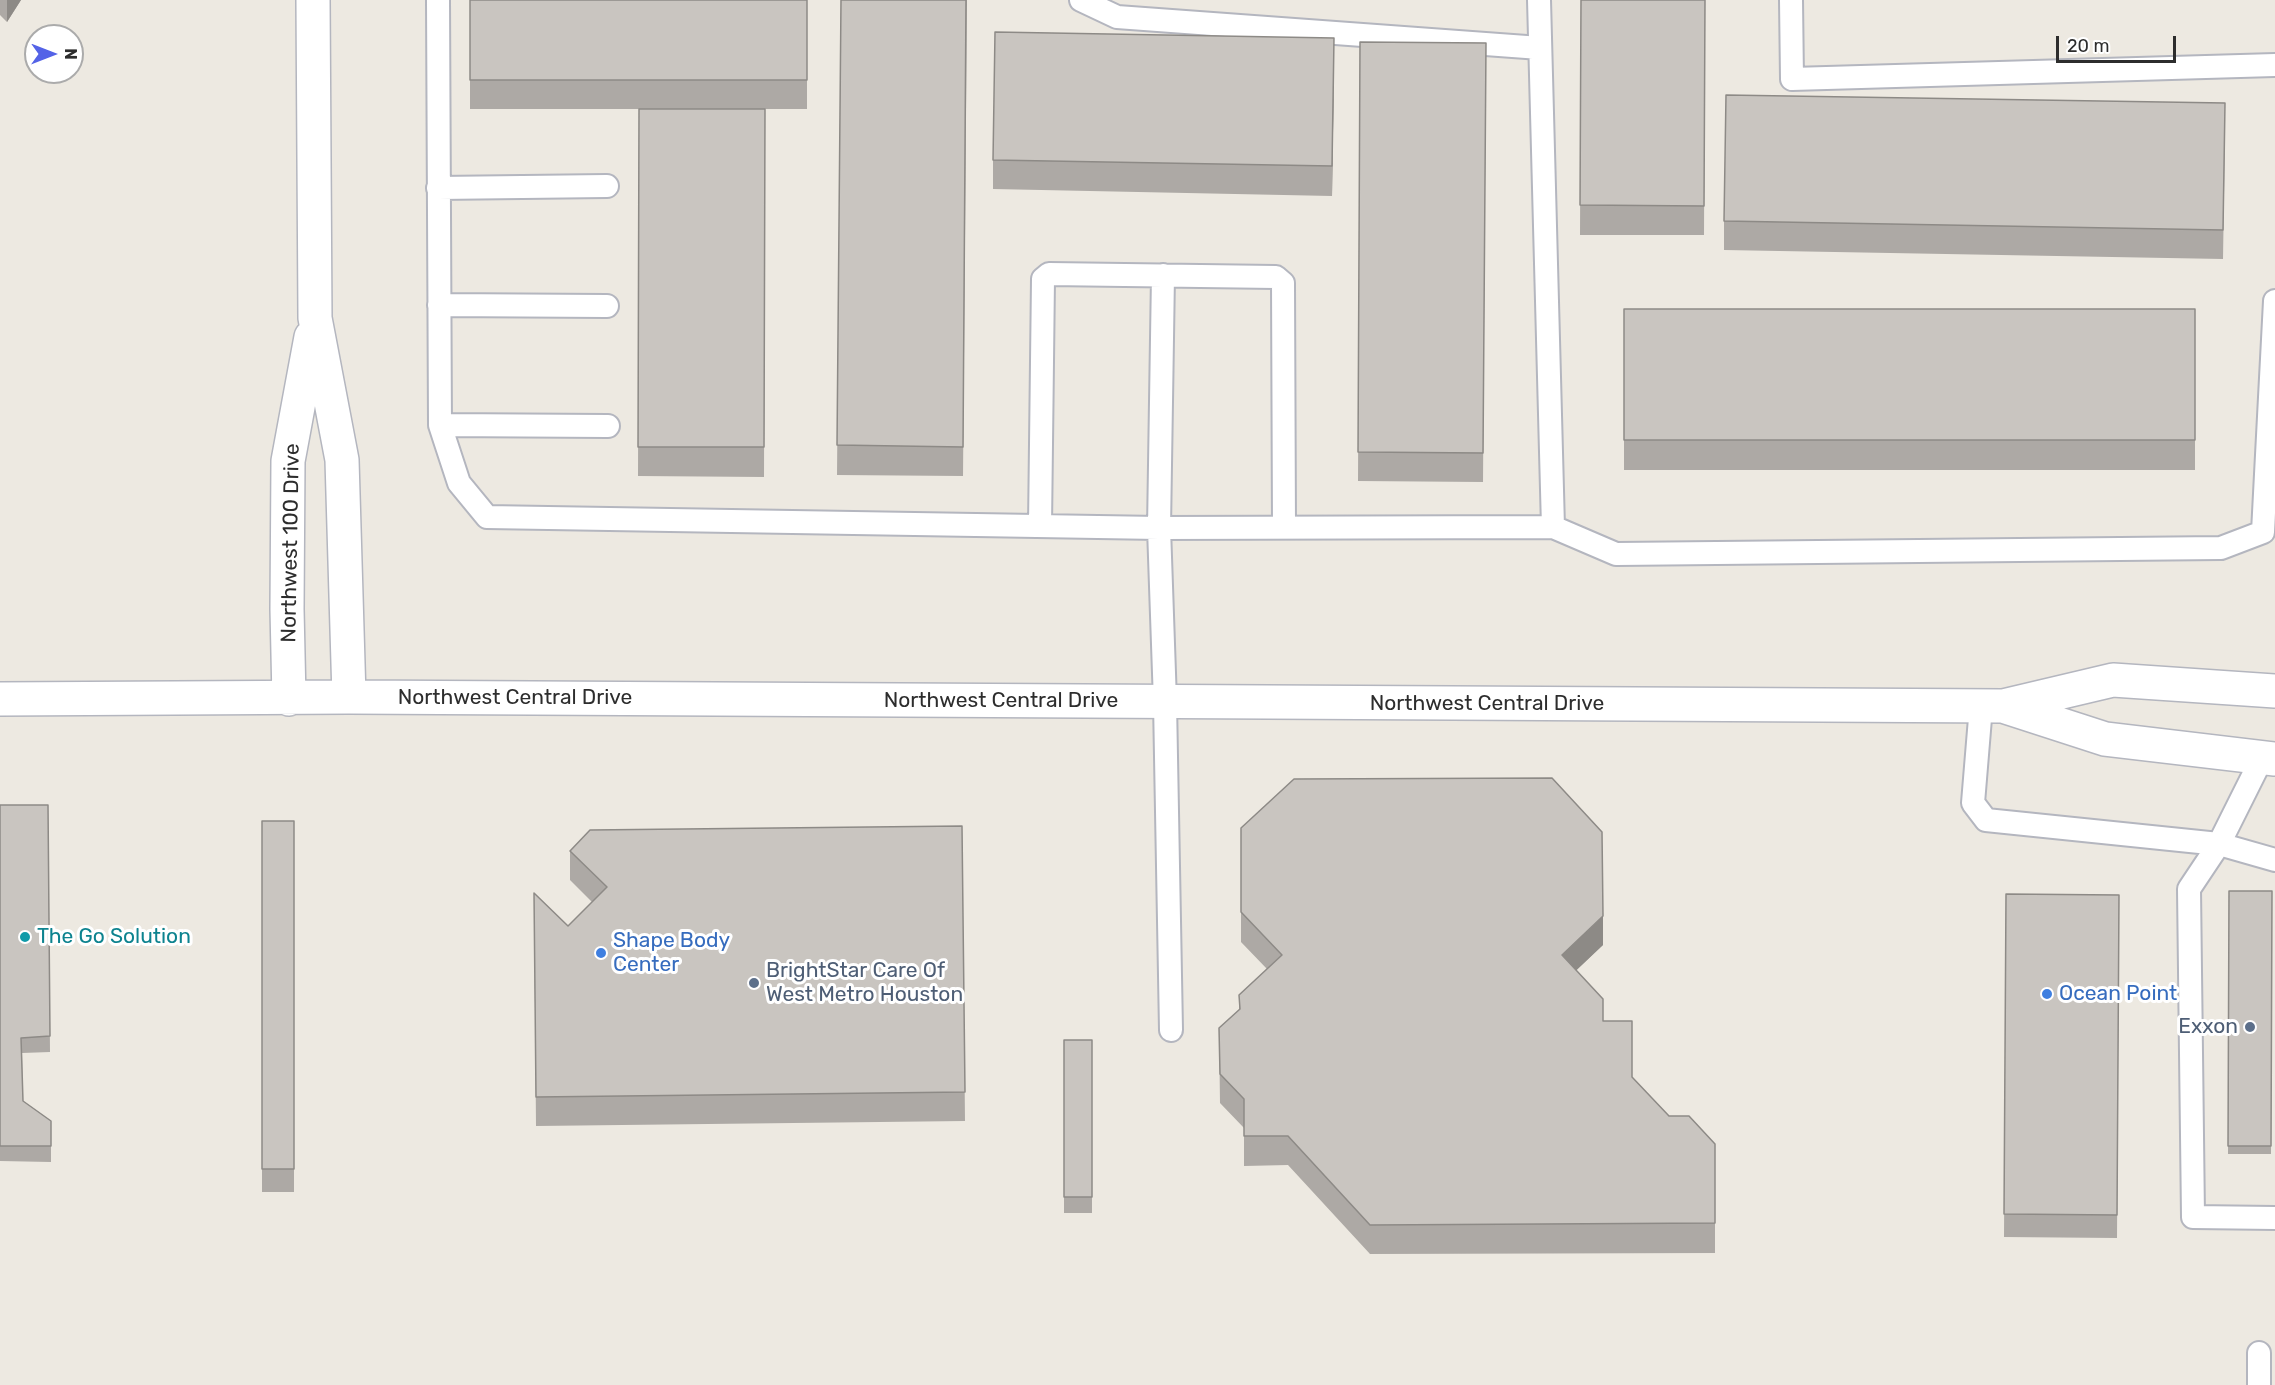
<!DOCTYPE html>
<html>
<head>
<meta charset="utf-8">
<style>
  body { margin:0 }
  #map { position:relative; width:2275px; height:1385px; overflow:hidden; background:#ede9e1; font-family:Rubik,sans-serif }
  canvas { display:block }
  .north { position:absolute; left:24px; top:24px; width:60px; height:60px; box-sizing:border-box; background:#fff; border:2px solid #ababab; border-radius:50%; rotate:90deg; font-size:16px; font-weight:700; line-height:24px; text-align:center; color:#2d2d2d }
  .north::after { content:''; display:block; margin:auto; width:21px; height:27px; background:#5463e7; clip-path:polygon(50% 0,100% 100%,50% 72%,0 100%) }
  .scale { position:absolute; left:2056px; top:36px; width:120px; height:27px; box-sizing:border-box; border:3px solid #2d2d2d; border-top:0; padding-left:8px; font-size:18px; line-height:21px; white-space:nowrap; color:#2d2d2d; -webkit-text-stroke:4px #fff; paint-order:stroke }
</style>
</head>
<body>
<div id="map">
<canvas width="2275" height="1385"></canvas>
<div class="north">N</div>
<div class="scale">20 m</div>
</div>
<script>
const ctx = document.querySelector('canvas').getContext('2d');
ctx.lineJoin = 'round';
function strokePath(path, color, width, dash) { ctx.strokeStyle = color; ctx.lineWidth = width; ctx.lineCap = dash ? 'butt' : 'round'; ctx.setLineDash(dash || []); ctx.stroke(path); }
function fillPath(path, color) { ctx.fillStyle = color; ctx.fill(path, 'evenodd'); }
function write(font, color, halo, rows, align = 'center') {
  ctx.font = font + ' Rubik,sans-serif'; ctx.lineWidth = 6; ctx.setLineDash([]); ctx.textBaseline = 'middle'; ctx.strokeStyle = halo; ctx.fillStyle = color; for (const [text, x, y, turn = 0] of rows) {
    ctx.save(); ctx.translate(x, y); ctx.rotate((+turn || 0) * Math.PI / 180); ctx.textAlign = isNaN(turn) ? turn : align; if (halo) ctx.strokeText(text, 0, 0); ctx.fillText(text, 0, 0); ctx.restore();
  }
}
const lane = new Path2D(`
  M 438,0 L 440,425 L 459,483 L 487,517 L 1159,528 L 1163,275
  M 1081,0 L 1117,17 L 1540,48
  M 1791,0 L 1792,79 L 2275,65
  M 438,188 L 607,186
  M 439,305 L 607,306
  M 440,425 L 608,426
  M 1040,526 L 1043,279 L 1049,274 L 1276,277 L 1283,283 L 1284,527
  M 1553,527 L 1616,554 L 2221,548 L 2263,532 L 2275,301
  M 1981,706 L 1973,803 L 1986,820 L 2219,844 L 2275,860
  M 2262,758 L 2219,844 L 2189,889 L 2193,1217 L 2275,1218
  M 1171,1030 L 1165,702 L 1159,528 L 1553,527 L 1539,0
  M 2259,1353 L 2259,1385`);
const street = new Path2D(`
  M 313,0 L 315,318 L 342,460 L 349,697
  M 0,699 L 349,697 L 2003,706 L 2113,680 L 2275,691
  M 289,699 L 287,609 L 288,461 L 311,337
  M 2003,706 L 2105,739 L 2275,759`);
const wall = new Path2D(`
  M 0,0 L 21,0 L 7,22 L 0,15 Z
  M 470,0 L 807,0 L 807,109 L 723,109 L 765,109 L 764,477 L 638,476 L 639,109 L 470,109 Z
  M 841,0 L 967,0 L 963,476 L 837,475 Z
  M 1581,0 L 1705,0 L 1704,235 L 1580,235 Z
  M 1360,42 L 1486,43 L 1483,482 L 1358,481 Z
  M 1334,68 L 1332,196 L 993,189 L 993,160 Z
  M 2225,132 L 2223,259 L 1724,250 L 1724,221 Z
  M 1624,309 L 2195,309 L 2195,470 L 1624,470 Z
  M 0,805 L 48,805 L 50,1052 L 22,1053 L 23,1101 L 51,1121 L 51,1162 L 0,1161 Z
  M 262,821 L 294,821 L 294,1192 L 262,1192 Z
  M 962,826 L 965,1121 L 536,1126 L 534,893 L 568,926 L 592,902 L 570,880 L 570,851 Z
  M 1241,828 L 1603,945 L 1576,970 L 1632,1077 L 1669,1116 L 1715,1144 L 1715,1253 L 1370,1254 L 1288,1165 L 1244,1166 L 1244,1128 L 1220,1103 L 1219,1028 L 1239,1010 L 1239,995 L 1267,969 L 1241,942 Z
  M 2229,891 L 2272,891 L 2271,1154 L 2228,1154 Z
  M 2006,894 L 2119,895 L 2117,1238 L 2004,1237 Z
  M 1064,1040 L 1092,1040 L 1092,1213 L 1064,1213 Z`);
const shadedWall = new Path2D(`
  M 7,0 L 21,0 L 7,22 Z
  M 1334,38 L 1334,68 L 1332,196 L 1332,166 Z
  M 1603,916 L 1603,945 L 1562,984 L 1562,955 Z`);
const building = new Path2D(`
  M 470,0 L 807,0 L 807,80 L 470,80 Z
  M 841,0 L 966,0 L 963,447 L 837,445 Z
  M 1581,0 L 1705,0 L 1704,206 L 1580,205 Z
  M 995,32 L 1334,38 L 1332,166 L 993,160 Z
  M 1360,42 L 1486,43 L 1483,453 L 1358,452 Z
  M 1726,95 L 2225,103 L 2223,230 L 1724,221 Z
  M 639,109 L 765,109 L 764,447 L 638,447 Z
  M 1624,309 L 2195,309 L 2195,440 L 1624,440 Z
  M 1552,778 L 1602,832 L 1603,916 L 1562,955 L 1603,999 L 1603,1021 L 1632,1021 L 1632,1077 L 1669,1116 L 1689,1116 L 1715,1144 L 1715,1223 L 1370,1225 L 1288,1136 L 1244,1136 L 1244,1099 L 1220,1074 L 1219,1028 L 1240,1009 L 1239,995 L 1282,955 L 1241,912 L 1241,828 L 1294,779 Z
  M 0,805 L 48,805 L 50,1036 L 21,1038 L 23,1101 L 51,1121 L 51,1146 L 0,1146 Z
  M 262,821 L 294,821 L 294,1169 L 262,1169 Z
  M 962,826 L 965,1092 L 536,1097 L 534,893 L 568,926 L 607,887 L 570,851 L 590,830 Z
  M 2229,891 L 2272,891 L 2271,1146 L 2228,1146 Z
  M 2006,894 L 2119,895 L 2117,1215 L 2004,1214 Z
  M 1064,1040 L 1092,1040 L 1092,1197 L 1064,1197 Z`);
const markers = [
  [25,937,6,"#0f9aa8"],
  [601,953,6,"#3f7fe0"],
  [754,983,6,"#5c6f8a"],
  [2047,994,6,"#3f7fe0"],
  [2250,1027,6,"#5c6f8a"]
];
const streetNames = [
  ["Northwest 100 Drive",291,543,-89],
  ["Northwest Central Drive",515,698],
  ["Northwest Central Drive",1001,701],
  ["Northwest Central Drive",1487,704]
];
const cultureNames = [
  ["The Go Solution",37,937]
];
const shopNames = [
  ["Shape Body",613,941],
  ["Center",613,965],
  ["Ocean Point",2059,994]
];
const serviceNames = [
  ["BrightStar Care Of",766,971],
  ["West Metro Houston",766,995],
  ["Exxon",2238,1027,"right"]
];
strokePath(lane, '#b4b6bf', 26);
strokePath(street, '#b4b6bf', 36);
strokePath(lane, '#fff', 22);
strokePath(street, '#fff', 33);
fillPath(wall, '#ada9a5');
fillPath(shadedWall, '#8d8a86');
fillPath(building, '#c9c5c0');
strokePath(building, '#8d8a86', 1.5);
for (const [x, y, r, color] of markers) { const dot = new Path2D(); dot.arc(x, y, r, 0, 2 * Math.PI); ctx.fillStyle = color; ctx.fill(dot); strokePath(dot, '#fff', 2); }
write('21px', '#2d2d2d', '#fff', streetNames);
write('21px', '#0d838f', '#fff', cultureNames, 'left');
write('21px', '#366cbe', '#fff', shopNames, 'left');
write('21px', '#4e5e75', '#fff', serviceNames, 'left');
</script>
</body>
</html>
